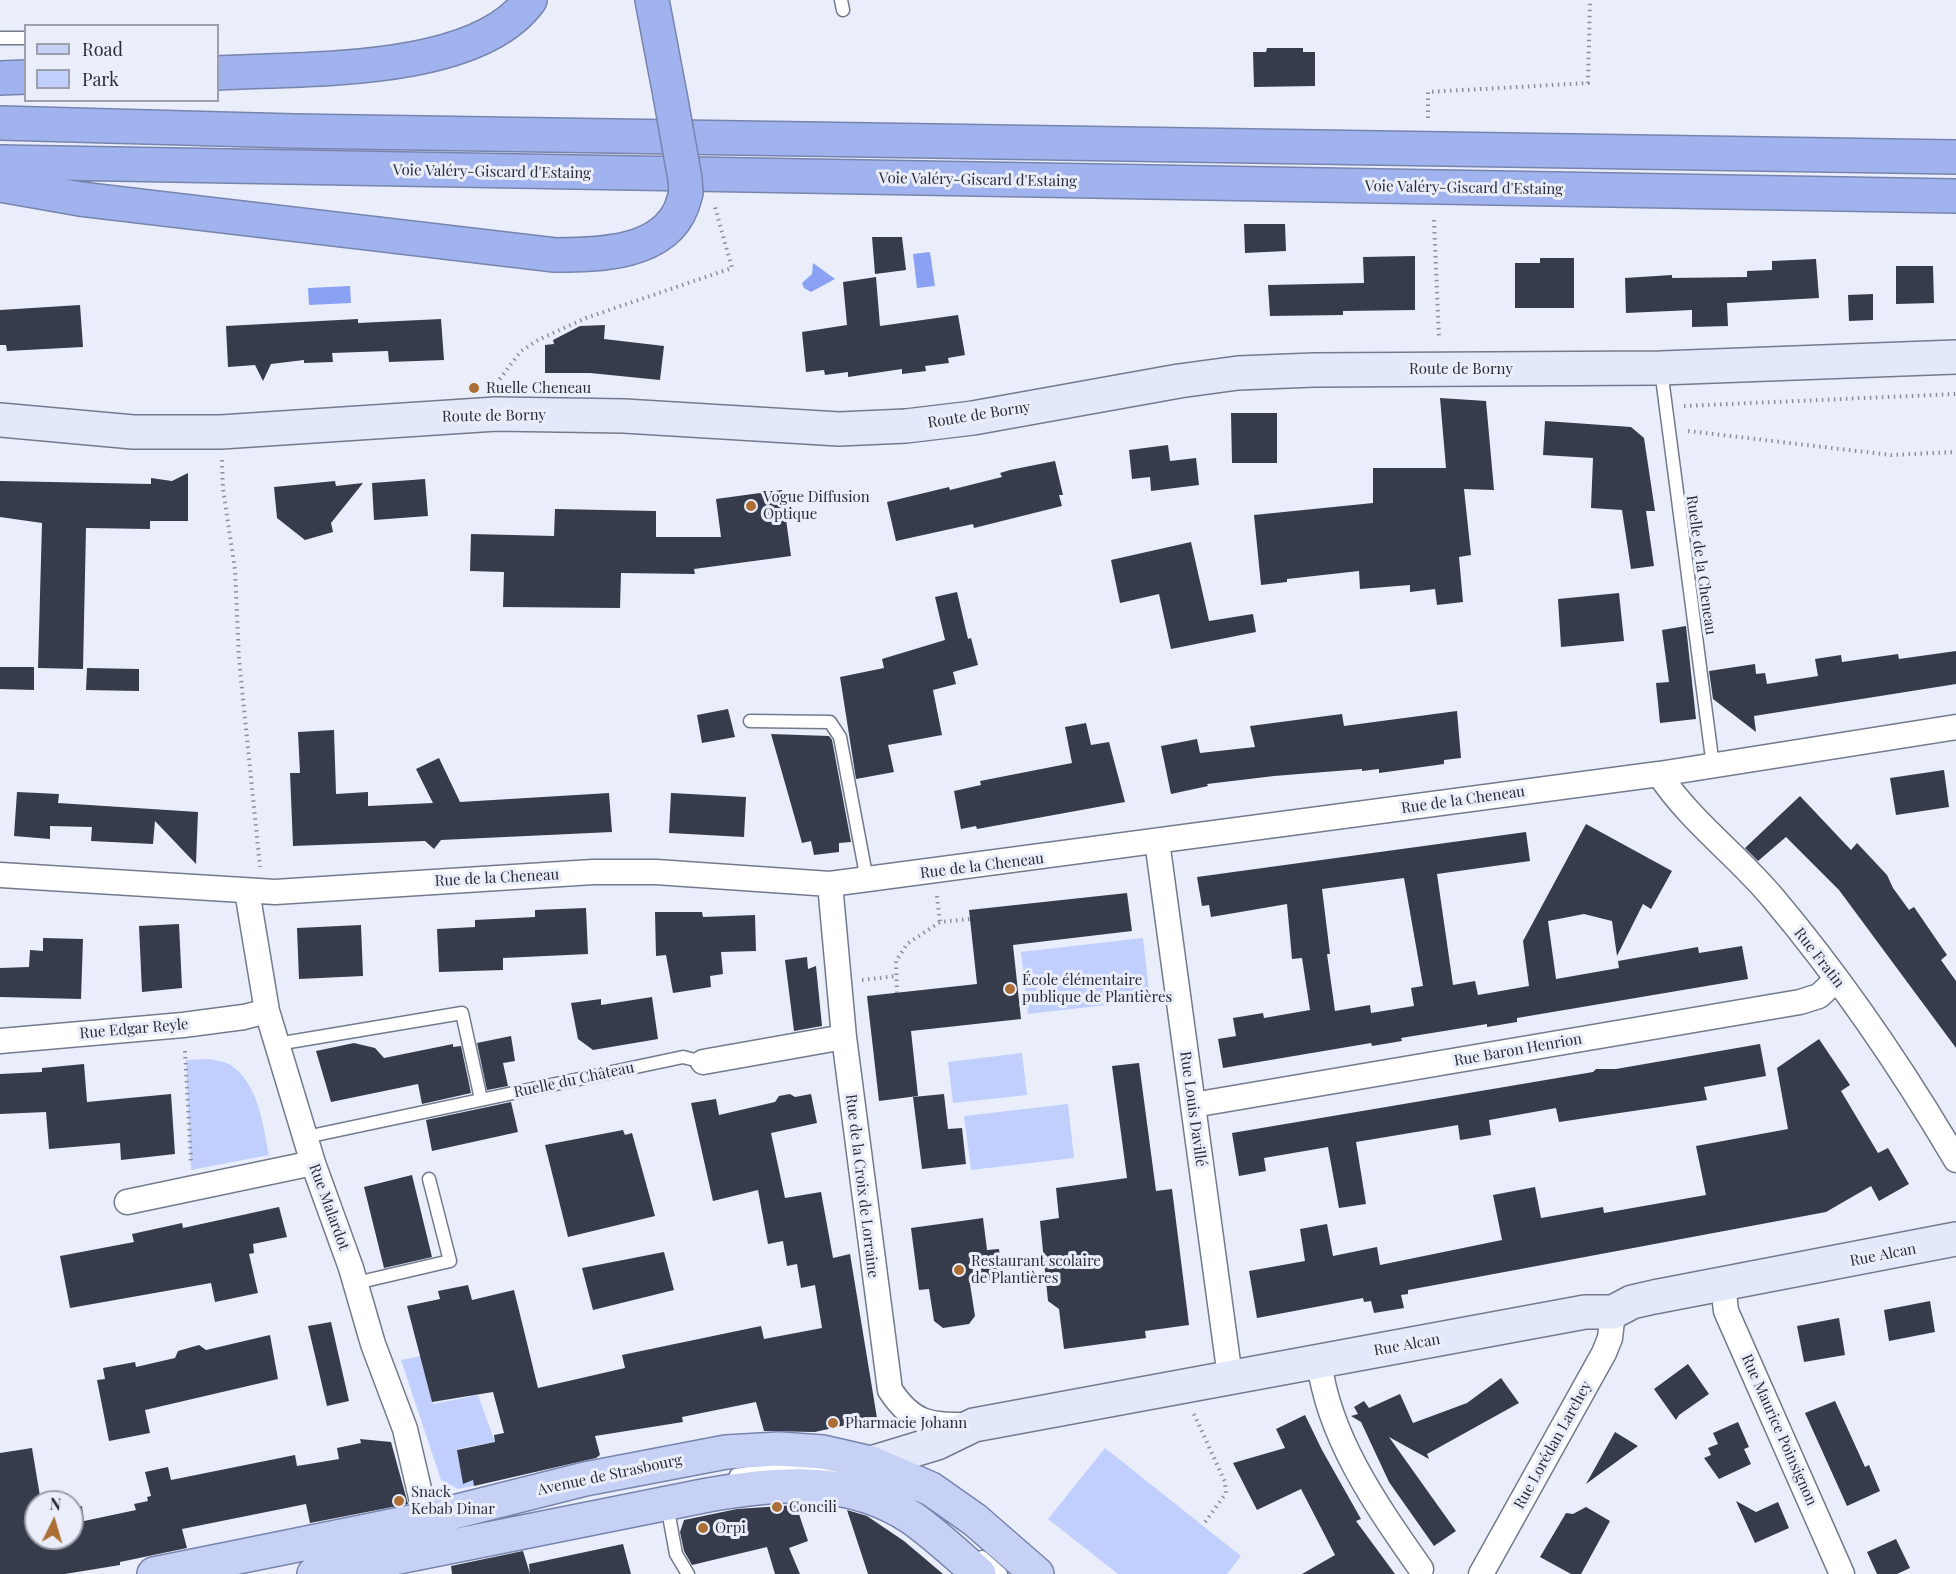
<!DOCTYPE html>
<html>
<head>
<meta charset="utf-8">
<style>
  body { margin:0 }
  #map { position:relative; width:1956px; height:1574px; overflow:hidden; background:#eaeefb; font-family:"Playfair Display",serif }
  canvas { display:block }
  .legend { position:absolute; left:24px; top:24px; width:195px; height:78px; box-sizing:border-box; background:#eaeefb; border:2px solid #9da0ab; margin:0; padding:8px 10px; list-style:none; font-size:18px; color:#292c34 }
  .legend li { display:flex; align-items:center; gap:12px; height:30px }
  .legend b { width:30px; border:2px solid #9da0ab }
  .north { position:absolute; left:24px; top:1490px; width:60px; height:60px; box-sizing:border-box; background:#eaeefb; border:2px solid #9da0ab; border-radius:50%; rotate:5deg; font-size:16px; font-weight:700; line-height:24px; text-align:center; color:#292c34 }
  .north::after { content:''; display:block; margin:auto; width:21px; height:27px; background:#ac6e34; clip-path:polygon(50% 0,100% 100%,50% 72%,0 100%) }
</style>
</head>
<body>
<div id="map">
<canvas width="1956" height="1574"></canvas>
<ul class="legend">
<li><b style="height:8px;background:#c7d1f5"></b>Road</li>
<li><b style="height:16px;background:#c0cffe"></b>Park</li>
</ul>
<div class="north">N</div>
</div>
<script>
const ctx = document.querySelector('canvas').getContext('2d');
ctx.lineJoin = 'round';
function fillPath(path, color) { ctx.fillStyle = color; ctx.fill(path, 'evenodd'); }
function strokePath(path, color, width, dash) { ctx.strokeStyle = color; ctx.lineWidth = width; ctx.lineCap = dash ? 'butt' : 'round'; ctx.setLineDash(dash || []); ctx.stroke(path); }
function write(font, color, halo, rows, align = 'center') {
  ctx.font = font + ' "Playfair Display",serif'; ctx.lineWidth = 6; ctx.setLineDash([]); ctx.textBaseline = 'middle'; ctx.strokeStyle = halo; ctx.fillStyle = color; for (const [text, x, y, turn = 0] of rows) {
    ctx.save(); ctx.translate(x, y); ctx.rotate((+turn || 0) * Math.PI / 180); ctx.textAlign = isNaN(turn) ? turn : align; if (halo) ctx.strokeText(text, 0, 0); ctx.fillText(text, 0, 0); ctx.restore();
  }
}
const green = new Path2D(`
  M 1143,938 L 1150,1000 L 1028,1014 L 1021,952 Z
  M 1022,1053 L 1027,1095 L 953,1103 L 948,1062 Z
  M 210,1059 C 217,1061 227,1062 232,1066 C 259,1085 263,1126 269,1155 L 191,1170 L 186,1060 Z
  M 1068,1104 L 1074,1158 L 971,1170 L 964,1116 Z
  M 421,1356 L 433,1404 L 478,1395 L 495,1442 L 457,1449 L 463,1483 L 473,1479 L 474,1486 L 458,1489 L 441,1480 L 401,1360 Z
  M 1105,1448 L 1241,1556 L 1227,1574 L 1118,1574 L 1048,1519 Z`);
const water = new Path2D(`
  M 930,252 L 935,286 L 917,288 L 913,254 Z
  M 813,263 L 835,279 L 811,292 L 804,288 L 802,283 L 812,274 Z
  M 350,286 L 351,303 L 309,305 L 308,288 Z`);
const building = new Path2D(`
  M 1267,48 L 1303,48 L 1303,52 L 1315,52 L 1315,86 L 1254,87 L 1253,52 L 1266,52 Z
  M 1244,224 L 1285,224 L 1286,251 L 1245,253 Z
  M 872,237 L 902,237 L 906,270 L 875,274 Z
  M 1415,256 L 1415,310 L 1343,311 L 1343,315 L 1270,316 L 1268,285 L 1364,283 L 1363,257 Z
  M 1540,258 L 1574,258 L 1574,308 L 1515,308 L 1515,263 L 1540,263 Z
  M 1816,259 L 1819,298 L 1727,303 L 1728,326 L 1692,327 L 1692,310 L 1626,313 L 1625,278 L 1672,275 L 1672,278 L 1747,277 L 1747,271 L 1772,270 L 1772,261 Z
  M 1896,266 L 1933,266 L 1934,303 L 1896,304 Z
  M 876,277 L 880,326 L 958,315 L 965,355 L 948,358 L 949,363 L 925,366 L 926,371 L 902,374 L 902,369 L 848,377 L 848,372 L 825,375 L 824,370 L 806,372 L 802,332 L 847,325 L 843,282 Z
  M 1873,294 L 1873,320 L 1849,321 L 1848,295 Z
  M 80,305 L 83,347 L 7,351 L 6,345 L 0,345 L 0,310 Z
  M 358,319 L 358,323 L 441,319 L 444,360 L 389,362 L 388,351 L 332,353 L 333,362 L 304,363 L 304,360 L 271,364 L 263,381 L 255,365 L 228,367 L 226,326 Z
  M 605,325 L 604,339 L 664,346 L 660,380 L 590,373 L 545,373 L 545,345 L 554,344 L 553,340 L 580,326 Z
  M 1440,398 L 1486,401 L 1494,490 L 1464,489 L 1471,555 L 1459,557 L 1463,602 L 1437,605 L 1435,589 L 1410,592 L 1410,585 L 1360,589 L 1359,571 L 1287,579 L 1287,582 L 1261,585 L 1254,515 L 1373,503 L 1373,468 L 1446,468 Z
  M 1231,413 L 1277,413 L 1277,463 L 1232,463 Z
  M 1545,421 L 1631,427 L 1644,438 L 1655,511 L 1646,511 L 1654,566 L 1631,569 L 1622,510 L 1591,508 L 1593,458 L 1543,455 Z
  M 1168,445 L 1170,461 L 1196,458 L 1199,485 L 1151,491 L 1150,477 L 1132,479 L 1129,450 Z
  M 1055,461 L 1063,495 L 1059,495 L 1062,506 L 974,528 L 973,524 L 896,541 L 887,502 L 949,487 L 950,490 L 1002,477 L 1000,473 L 1010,470 Z
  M 188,473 L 188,521 L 150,521 L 150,529 L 86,528 L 83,669 L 38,668 L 42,523 L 0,517 L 0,481 L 151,484 L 151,478 L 172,481 Z
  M 425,479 L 428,516 L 374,520 L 372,483 Z
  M 335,481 L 336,486 L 363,483 L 331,523 L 333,532 L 305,540 L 277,518 L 274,487 Z
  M 782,490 L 791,556 L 694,569 L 695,574 L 621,573 L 620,608 L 503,607 L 504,572 L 470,571 L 471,534 L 554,536 L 555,509 L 656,511 L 656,537 L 721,537 L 716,499 Z
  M 1191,542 L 1209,621 L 1253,614 L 1256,632 L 1171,649 L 1159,594 L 1120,603 L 1111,560 Z
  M 957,592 L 968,639 L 971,638 L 978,665 L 953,672 L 956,684 L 933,690 L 942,735 L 888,745 L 894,772 L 856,779 L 840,677 L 884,668 L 882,659 L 945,640 L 935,597 Z
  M 1619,593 L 1624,641 L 1561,647 L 1558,599 Z
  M 1686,626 L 1696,719 L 1660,723 L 1656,683 L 1669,682 L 1662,630 Z
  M 1956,651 L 1956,684 L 1754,716 L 1756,732 L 1713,699 L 1709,671 L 1755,664 L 1756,674 L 1765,673 L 1767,684 L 1818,676 L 1815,659 L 1841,655 L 1842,662 L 1898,654 L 1899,659 Z
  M 0,667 L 34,667 L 34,690 L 0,689 Z
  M 87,668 L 139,669 L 139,691 L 86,690 Z
  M 728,709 L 735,737 L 702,743 L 697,715 Z
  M 1457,711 L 1461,758 L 1444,760 L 1444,764 L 1379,773 L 1379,769 L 1362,771 L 1362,769 L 1274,776 L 1207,784 L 1208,786 L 1171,794 L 1161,746 L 1197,739 L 1200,753 L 1255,747 L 1250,726 L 1342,714 L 1344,726 Z
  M 1086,723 L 1091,745 L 1109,742 L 1125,802 L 977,829 L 976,826 L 961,829 L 954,791 L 981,785 L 980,781 L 1072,763 L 1065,727 Z
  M 334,730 L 336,794 L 368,792 L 368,806 L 433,803 L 416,769 L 439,758 L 460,802 L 609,793 L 612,832 L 441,840 L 434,849 L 425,841 L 293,846 L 290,773 L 300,773 L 298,732 Z
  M 771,734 L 829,736 L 832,740 L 851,842 L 839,843 L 839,852 L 814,855 L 811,841 L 802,843 Z
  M 1944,770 L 1949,807 L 1896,815 L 1890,778 Z
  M 17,792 L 59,794 L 58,803 L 198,812 L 196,864 L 155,821 L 153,844 L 91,841 L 92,827 L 50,826 L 50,839 L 14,836 Z
  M 671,793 L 746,797 L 744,837 L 669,833 Z
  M 1800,796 L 1851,850 L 1857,843 L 1887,875 L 1893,888 L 1909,910 L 1914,907 L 1947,955 L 1941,960 L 1956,981 L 1956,1048 L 1839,890 L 1786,837 L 1758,861 L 1745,848 Z
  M 1586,824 L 1672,871 L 1651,909 L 1643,904 L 1617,956 L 1612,921 L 1584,914 L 1548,921 L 1556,979 L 1619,968 L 1618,961 L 1698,947 L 1699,953 L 1742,946 L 1748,979 L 1517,1018 L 1517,1022 L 1487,1027 L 1487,1024 L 1401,1038 L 1402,1041 L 1372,1046 L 1371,1043 L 1223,1068 L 1218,1039 L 1236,1036 L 1233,1018 L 1263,1013 L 1264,1018 L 1310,1010 L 1302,958 L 1292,959 L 1287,904 L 1211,917 L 1209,905 L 1202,906 L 1197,877 L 1526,832 L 1530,861 L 1437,874 L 1453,985 L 1475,981 L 1478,995 L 1529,986 L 1523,941 ZM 1404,878 L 1423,986 L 1411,988 L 1414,1006 L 1371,1013 L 1370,1005 L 1335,1011 L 1327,954 L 1330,954 L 1322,889 Z
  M 1127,893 L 1132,931 L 1013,945 L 1021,1019 L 911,1031 L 918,1096 L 879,1101 L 867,996 L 977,984 L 969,910 Z
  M 586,908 L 588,954 L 503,958 L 503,970 L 439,972 L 437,929 L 475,927 L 475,920 L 535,917 L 535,910 Z
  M 655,912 L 702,912 L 703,917 L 755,915 L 756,951 L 721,952 L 723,974 L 710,976 L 711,987 L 673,993 L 666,955 L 656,956 Z
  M 179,924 L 182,988 L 142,992 L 139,926 Z
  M 361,925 L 363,976 L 299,979 L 297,928 Z
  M 43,938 L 83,939 L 81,999 L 0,997 L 0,968 L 29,967 L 30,950 L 43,951 Z
  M 807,957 L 808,969 L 816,966 L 822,1026 L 794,1031 L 785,960 Z
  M 652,997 L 658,1039 L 593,1050 L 578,1039 L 571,1003 L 601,999 L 601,1005 Z
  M 511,1036 L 515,1061 L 503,1063 L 508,1086 L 487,1090 L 477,1043 Z
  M 1819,1039 L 1850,1085 L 1841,1091 L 1878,1153 L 1888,1148 L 1909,1184 L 1879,1201 L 1871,1186 L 1826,1212 L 1408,1290 L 1408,1294 L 1401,1295 L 1404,1308 L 1374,1313 L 1371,1301 L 1364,1302 L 1363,1298 L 1257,1318 L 1249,1271 L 1305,1261 L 1300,1229 L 1327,1224 L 1333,1256 L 1377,1247 L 1380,1265 L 1502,1240 L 1493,1195 L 1535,1187 L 1541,1218 L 1603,1207 L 1604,1213 L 1706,1195 L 1696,1146 L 1788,1129 L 1777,1068 Z
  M 354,1043 L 375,1048 L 384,1058 L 453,1044 L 453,1047 L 461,1046 L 471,1093 L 422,1104 L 418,1084 L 331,1102 L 316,1051 Z
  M 1760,1044 L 1766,1076 L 1704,1087 L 1707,1100 L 1559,1122 L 1556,1108 L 1489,1120 L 1491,1135 L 1460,1140 L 1458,1125 L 1356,1142 L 1366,1204 L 1339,1208 L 1328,1147 L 1264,1158 L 1266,1171 L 1239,1176 L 1232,1133 L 1593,1072 L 1596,1069 L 1616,1069 Z
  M 1139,1063 L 1156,1191 L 1172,1189 L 1189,1325 L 1145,1331 L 1146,1338 L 1064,1349 L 1059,1309 L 1048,1301 L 1040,1221 L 1059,1218 L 1056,1188 L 1127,1178 L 1112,1066 Z
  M 84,1064 L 87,1102 L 171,1094 L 175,1154 L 121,1160 L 120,1143 L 49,1149 L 46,1112 L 0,1114 L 0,1074 L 42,1072 L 42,1068 Z
  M 790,1094 L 795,1097 L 811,1094 L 817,1123 L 771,1133 L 785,1198 L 821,1192 L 833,1258 L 850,1254 L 877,1418 L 815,1432 L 764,1431 L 756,1402 L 682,1417 L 683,1422 L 595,1436 L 600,1455 L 596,1458 L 474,1486 L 473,1480 L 463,1484 L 457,1450 L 495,1442 L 494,1435 L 504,1433 L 493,1392 L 432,1402 L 407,1306 L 440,1299 L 438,1291 L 468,1285 L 472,1300 L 514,1290 L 538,1388 L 625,1368 L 622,1355 L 761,1326 L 764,1339 L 822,1328 L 815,1285 L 801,1288 L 797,1264 L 787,1266 L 783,1241 L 768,1244 L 758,1190 L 713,1201 L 691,1103 L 716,1099 L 719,1115 L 775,1102 L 779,1096 Z
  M 944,1094 L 948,1129 L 962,1128 L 966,1164 L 922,1169 L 913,1097 Z
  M 511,1102 L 518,1132 L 432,1151 L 426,1120 Z
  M 623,1130 L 625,1135 L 632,1133 L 655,1216 L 568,1237 L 545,1145 Z
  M 412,1175 L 432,1257 L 384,1268 L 364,1187 Z
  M 279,1207 L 287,1237 L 253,1244 L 254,1253 L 249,1254 L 258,1293 L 215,1302 L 211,1283 L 70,1308 L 60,1256 L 134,1242 L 132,1234 L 182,1223 L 183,1228 Z
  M 983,1218 L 987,1250 L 999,1249 L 1003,1279 L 970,1284 L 975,1316 L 969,1324 L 943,1328 L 934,1321 L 929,1289 L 919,1290 L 911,1228 Z
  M 664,1252 L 674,1290 L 593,1310 L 582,1268 Z
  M 1930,1301 L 1935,1332 L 1889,1341 L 1884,1310 Z
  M 1839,1318 L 1845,1355 L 1804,1362 L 1797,1326 Z
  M 331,1322 L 349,1401 L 327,1406 L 308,1326 Z
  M 270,1335 L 278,1379 L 145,1410 L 150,1433 L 109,1441 L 97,1380 L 105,1379 L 103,1368 L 135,1362 L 136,1367 L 175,1358 L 178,1351 L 199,1345 L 206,1350 Z
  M 1688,1364 L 1709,1394 L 1679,1415 L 1676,1420 L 1654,1389 Z
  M 1501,1378 L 1519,1403 L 1427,1454 L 1429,1459 L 1389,1437 L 1456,1531 L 1434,1546 L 1389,1482 L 1361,1422 L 1351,1416 L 1358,1414 L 1354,1407 L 1364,1401 L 1369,1408 L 1400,1394 L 1413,1423 L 1467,1403 Z
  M 1835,1401 L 1865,1467 L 1869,1465 L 1880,1491 L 1847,1506 L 1805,1413 Z
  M 1305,1415 L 1322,1450 L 1361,1519 L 1356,1521 L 1395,1574 L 1302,1574 L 1335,1555 L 1301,1489 L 1257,1510 L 1233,1463 L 1285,1448 L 1276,1429 Z
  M 1738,1422 L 1749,1447 L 1744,1449 L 1751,1464 L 1719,1479 L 1704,1458 L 1711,1455 L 1708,1448 L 1718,1444 L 1713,1433 Z
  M 1615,1432 L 1638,1446 L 1586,1484 Z
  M 360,1439 L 391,1442 L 408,1504 L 310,1523 L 306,1504 L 182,1529 L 187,1548 L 120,1562 L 120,1565 L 65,1574 L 0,1574 L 0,1453 L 32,1448 L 41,1502 L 36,1502 L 36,1538 L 72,1538 L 72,1507 L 82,1506 L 84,1521 L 136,1510 L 134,1504 L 148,1501 L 147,1497 L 151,1496 L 145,1472 L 168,1467 L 171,1480 L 295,1455 L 297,1466 L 339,1459 L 337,1448 L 361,1443 Z
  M 1736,1501 L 1756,1512 L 1778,1502 L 1789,1528 L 1755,1543 Z
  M 796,1505 L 808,1541 L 789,1548 L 800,1574 L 775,1574 L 767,1547 L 692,1565 L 684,1551 L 680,1532 L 684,1520 L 737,1509 Z
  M 1586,1507 L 1610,1521 L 1581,1574 L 1571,1574 L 1540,1557 L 1566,1513 L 1573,1514 Z
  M 847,1510 L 867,1516 L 904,1541 L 943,1574 L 868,1574 Z
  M 1896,1539 L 1910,1568 L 1897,1574 L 1877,1574 L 1867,1552 Z
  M 623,1544 L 631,1574 L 530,1574 L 529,1564 Z
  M 523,1551 L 530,1574 L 452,1574 L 451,1566 Z`);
const path = new Path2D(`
  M 1428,118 L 1428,92 L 1588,83 L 1590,0
  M 1434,220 L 1439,339
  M 496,384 L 521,351 L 538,340 L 586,318 L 732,268 L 715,207
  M 1684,406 L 1956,394
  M 1688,431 L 1891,455 L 1956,452
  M 222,460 L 223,489 L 235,570 L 239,659 L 260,867
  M 937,896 L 940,922
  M 862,980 L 896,976
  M 897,993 L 896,961 L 907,944 L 940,922 L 970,919
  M 185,1051 L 191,1163
  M 1194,1414 L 1225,1482 L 1226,1493 L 1203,1525`);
const lane = new Path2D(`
  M 841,0 L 843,10
  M 0,38 L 26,38
  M 1661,370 L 1713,766
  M 750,721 L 830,722 L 840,737 L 867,880
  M 277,1044 L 462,1013 L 481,1099
  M 306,1137 L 683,1057 L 703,1062
  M 356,1283 L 450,1261 L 429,1179
  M 736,1475 L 786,1467 L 840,1472
  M 667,1505 L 676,1554 L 688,1574
  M 982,1557 L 1001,1574`);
const street = new Path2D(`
  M 1659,774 C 1690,821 1737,855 1773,898 C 1842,980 1902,1068 1956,1160
  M 1157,841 L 1230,1377
  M 0,875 L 275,892 L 593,872 L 656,872 L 830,884 L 1659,774 L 1956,727
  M 830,884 L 844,1037 L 890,1390 C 913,1425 930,1425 969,1425
  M 247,891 L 267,1011 L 313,1163 L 351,1268 L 373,1344 L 405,1429 L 426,1519
  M 0,1041 L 183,1025 L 244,1017 L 267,1011
  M 703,1062 L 844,1037
  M 1193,1105 L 1800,1002 L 1819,996 L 1836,980
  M 127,1202 L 313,1163
  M 1723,1284 L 1726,1311 L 1842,1574
  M 1319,1361 C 1329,1439 1377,1506 1421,1569
  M 1481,1574 L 1604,1353 L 1610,1338 L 1613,1312`);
const secondary = new Path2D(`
  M 0,420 L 133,432 L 221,432 L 496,414 L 624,416 L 839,429 L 906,426 L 973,418 L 1179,381 L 1238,373 L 1314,370 L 1661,368 L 1956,357
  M 871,1463 L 937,1443 L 974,1425 L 1585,1312 L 1613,1312 L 1632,1302 L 1654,1297 L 1956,1239`);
const primary = new Path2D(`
  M 154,1574 L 426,1519 L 585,1479 L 726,1452 L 779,1449 L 823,1452 L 871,1463 L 931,1489 L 975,1520 L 1037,1574
  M 314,1574 L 708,1495 C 778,1483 849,1476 912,1518 C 936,1535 957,1555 979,1574`);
const highway = new Path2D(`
  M 652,0 L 670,95
  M 218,73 C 302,68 476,76 530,0
  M 0,78 L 26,77
  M 0,123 L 294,131 L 1956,157
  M 0,162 L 1956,196
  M 0,185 L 80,199 L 555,255 C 599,255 664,254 682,206`);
const highwayBridge = new Path2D(`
  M 670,95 L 685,179 L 686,193 L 682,206`);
const markers = [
  [474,388,6,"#ac6e34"],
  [751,506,6,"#ac6e34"],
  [1010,989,6,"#ac6e34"],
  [959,1270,6,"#ac6e34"],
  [833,1423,6,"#ac6e34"],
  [399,1501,6,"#ac6e34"],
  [777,1507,6,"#ac6e34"],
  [703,1528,6,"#ac6e34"]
];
const streetNames = [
  ["Voie Valéry-Giscard d'Estaing",492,172,1],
  ["Voie Valéry-Giscard d'Estaing",978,180,1],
  ["Voie Valéry-Giscard d'Estaing",1464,188,1],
  ["Route de Borny",1461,369],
  ["Route de Borny",979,415,-9],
  ["Route de Borny",494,416,-1],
  ["Ruelle de la Cheneau",1701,565,82],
  ["Rue de la Cheneau",1463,800,-8],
  ["Rue de la Cheneau",982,866,-7],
  ["Rue de la Cheneau",497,878,-3],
  ["Rue Fratin",1819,958,52],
  ["Rue Edgar Reyle",134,1029,-5],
  ["Rue Baron Henrion",1518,1050,-10],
  ["Ruelle du Château",574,1080,-12],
  ["Rue Louis Davillé",1193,1109,82],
  ["Rue de la Croix de Lorraine",862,1186,83],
  ["Rue Malardot",329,1207,70],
  ["Rue Alcan",1883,1255,-11],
  ["Rue Alcan",1407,1345,-10],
  ["Rue Maurice Poinsignon",1779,1430,66],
  ["Rue Lorédan Larchey",1553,1445,-61],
  ["Avenue de Strasbourg",610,1475,-12]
];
const poiNames = [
  ["Ruelle Cheneau",486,388],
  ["Vogue Diffusion",763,497],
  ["Optique",763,514],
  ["École élémentaire",1022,980],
  ["publique de Plantières",1022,997],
  ["Restaurant scolaire",971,1261],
  ["de Plantières",971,1278],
  ["Pharmacie Johann",845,1423],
  ["Snack",411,1492],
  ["Kebab Dinar",411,1509],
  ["Concili",789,1507],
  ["Orpi",715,1528]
];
fillPath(green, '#c0cffe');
fillPath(water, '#8aa1f4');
fillPath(building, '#363c4c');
strokePath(lane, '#747a8d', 15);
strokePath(street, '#747a8d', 27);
strokePath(secondary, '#747a8d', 36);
strokePath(primary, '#7784ad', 36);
strokePath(highway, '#7784ad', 36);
strokePath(path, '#8c8f9a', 4, [1.5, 4.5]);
strokePath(lane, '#fff', 12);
strokePath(street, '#fff', 24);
strokePath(secondary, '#e3e8fa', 33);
strokePath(primary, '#c7d1f5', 33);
strokePath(highway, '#a1b3ee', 33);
strokePath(highwayBridge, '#7784ad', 36, []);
strokePath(highwayBridge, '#a1b3ee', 33);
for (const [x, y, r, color] of markers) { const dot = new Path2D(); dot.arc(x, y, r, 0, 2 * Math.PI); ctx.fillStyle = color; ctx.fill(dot); strokePath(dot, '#eaeefb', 2); }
write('15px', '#292c34', '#eaeefb', streetNames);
write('15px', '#292c34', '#eaeefb', poiNames, 'left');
</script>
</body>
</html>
